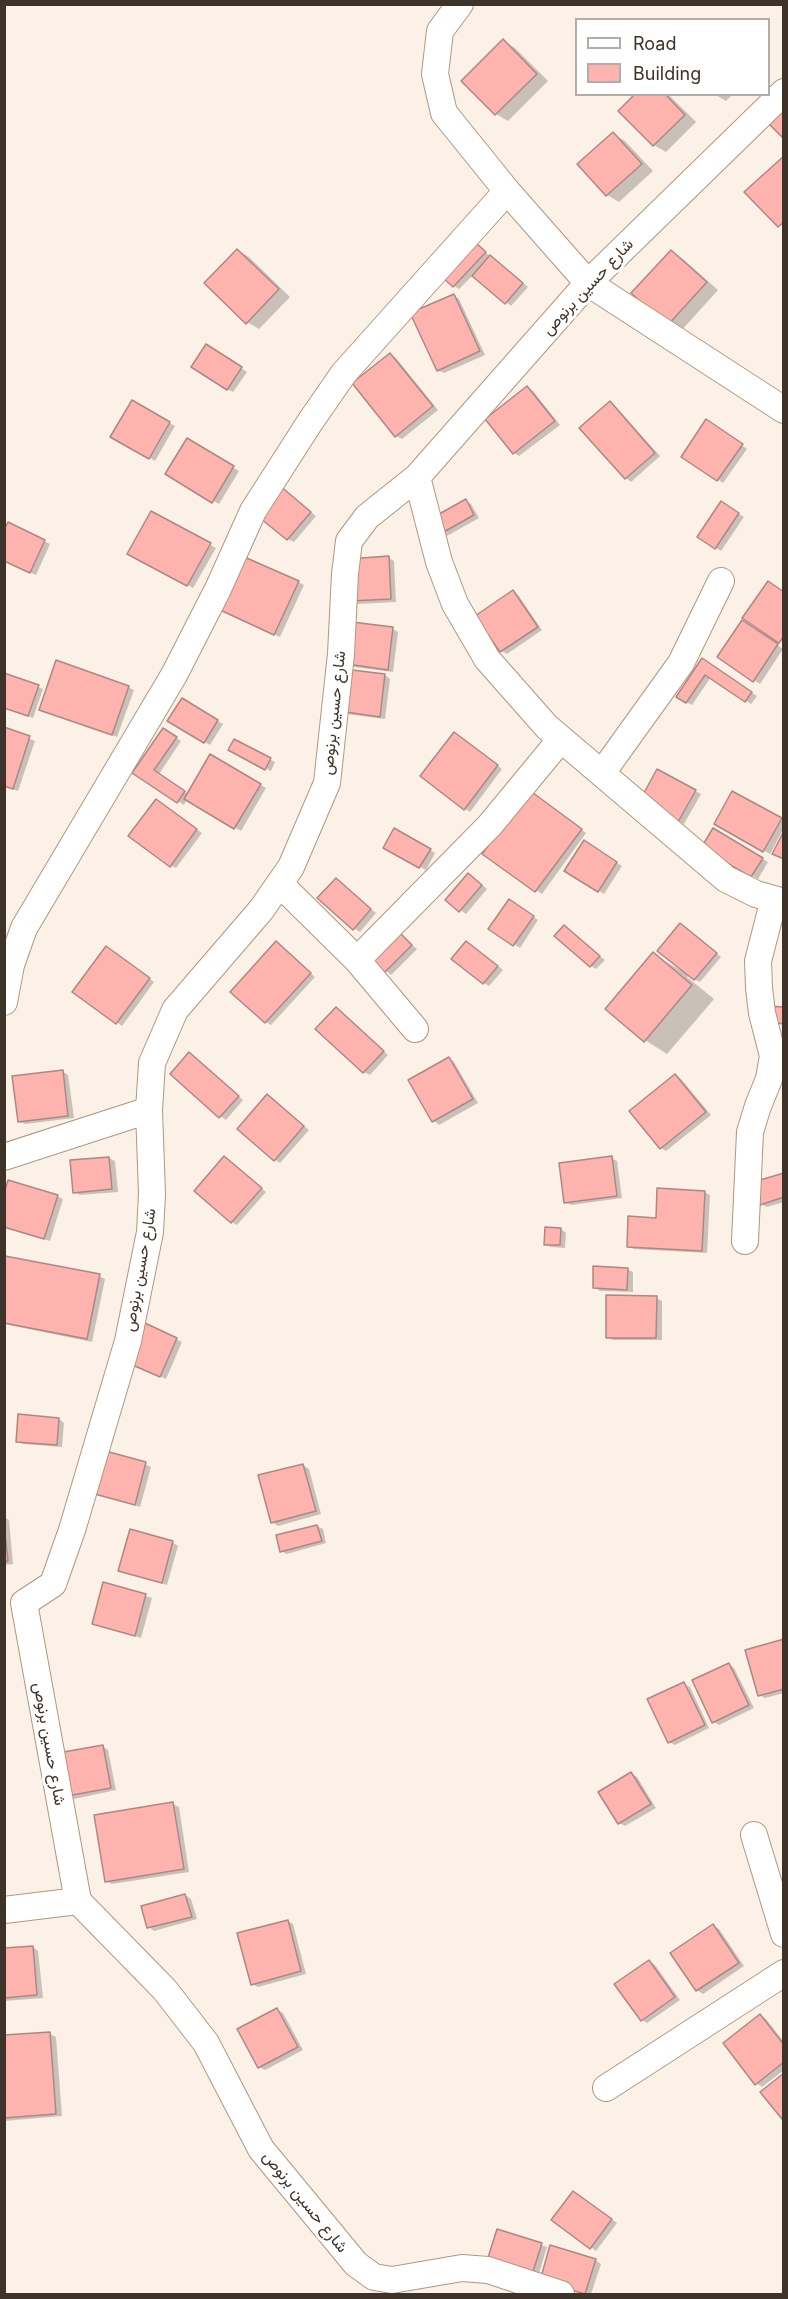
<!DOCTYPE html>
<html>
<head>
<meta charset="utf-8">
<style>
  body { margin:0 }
  #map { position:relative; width:788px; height:2299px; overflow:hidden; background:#fcf1e6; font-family:Inter,sans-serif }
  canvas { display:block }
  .frame { position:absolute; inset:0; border:6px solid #3e3329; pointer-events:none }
  .legend { position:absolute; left:575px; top:18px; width:195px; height:78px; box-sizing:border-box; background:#fff; border:2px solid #b2ada9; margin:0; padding:8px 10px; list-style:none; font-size:18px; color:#3e3329 }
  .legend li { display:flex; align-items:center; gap:12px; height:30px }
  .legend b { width:30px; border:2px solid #b2ada9 }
</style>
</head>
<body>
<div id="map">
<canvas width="788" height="2299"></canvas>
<div class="frame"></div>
<ul class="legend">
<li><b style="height:8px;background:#fff"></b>Road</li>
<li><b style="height:16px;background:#feb3af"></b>Building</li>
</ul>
</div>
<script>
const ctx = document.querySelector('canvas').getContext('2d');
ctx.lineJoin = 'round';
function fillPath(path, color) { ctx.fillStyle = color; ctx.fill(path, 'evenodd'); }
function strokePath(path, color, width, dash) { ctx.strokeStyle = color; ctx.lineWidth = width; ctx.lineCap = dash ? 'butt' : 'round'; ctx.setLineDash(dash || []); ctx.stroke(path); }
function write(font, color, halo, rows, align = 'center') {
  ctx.font = font + ' Inter,Vazirmatn,sans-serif'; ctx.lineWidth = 6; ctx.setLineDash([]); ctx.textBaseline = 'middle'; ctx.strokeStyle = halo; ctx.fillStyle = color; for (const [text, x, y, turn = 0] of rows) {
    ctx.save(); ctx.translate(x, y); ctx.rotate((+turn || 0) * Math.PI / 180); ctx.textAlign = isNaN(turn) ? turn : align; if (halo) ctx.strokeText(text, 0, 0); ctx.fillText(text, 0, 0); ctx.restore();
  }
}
const shadow = new Path2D(`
  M 503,41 L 515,48 L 548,81 L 508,121 L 496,114 Z
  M 637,94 L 668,94 L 696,122 L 666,152 L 654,145 Z
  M 714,94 L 733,94 L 726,101 Z
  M 613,134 L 625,141 L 653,171 L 619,202 L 607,195 Z
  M 474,243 L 528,287 L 511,306 L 473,275 L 459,289 L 454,286 Z
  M 237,250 L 249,257 L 290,297 L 259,329 L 247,322 Z
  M 671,252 L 683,259 L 718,290 L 680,332 L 668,325 Z
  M 453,295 L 459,299 L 485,355 L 444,373 L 438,370 Z
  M 212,349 L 247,372 L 233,392 L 227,389 Z
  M 390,355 L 396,358 L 438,410 L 402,439 L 396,436 L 354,384 Z
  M 528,387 L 533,391 L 560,425 L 519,456 L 514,453 Z
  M 132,402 L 175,426 L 155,461 L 112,436 Z
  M 610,403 L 615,406 L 660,456 L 631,482 L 626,478 Z
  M 712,425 L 747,449 L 723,483 L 683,456 Z
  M 187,440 L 239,471 L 219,504 L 167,474 Z
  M 280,487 L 316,516 L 294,542 L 288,539 Z
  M 466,501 L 471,504 L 479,518 L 447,536 L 441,532 Z
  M 727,506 L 744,517 L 721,551 L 716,548 Z
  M 152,513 L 216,548 L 193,588 L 129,553 Z
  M 9,524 L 50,544 L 36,575 L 4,560 Z
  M 389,558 L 394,561 L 396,602 L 357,604 L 351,600 Z
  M 298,582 L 304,585 L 280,637 L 225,612 Z
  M 513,592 L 518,595 L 542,630 L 507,654 L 502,651 Z
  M 748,625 L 783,649 L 760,684 L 719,657 Z
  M 393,629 L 398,632 L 393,672 L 354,667 L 348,664 Z
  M 708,663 L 757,696 L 751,704 L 711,677 L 692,705 L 686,702 Z
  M 4,674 L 43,689 L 33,718 L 4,708 Z
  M 385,675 L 390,679 L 385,719 L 346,714 Z
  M 128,687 L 134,690 L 117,737 L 46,712 Z
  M 182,700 L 223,724 L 210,745 L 169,721 Z
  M 4,729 L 35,741 L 18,791 L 4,786 Z
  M 169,733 L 181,741 L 159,774 L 188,794 L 211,756 L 266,788 L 241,831 L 187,799 L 184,805 L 134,773 Z
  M 460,737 L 502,769 L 470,812 L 464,808 Z
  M 235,741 L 275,762 L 271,771 L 230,750 Z
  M 658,771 L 701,794 L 684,824 L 641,801 Z
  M 733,793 L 784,821 L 784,828 L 770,854 L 716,824 Z
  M 535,796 L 586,833 L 542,894 L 484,854 Z
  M 162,804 L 202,833 L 176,868 L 170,865 Z
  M 394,830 L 435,853 L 426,870 L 385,848 Z
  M 713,830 L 768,862 L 758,879 L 703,847 Z
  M 584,842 L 622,866 L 604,894 L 566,870 Z
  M 474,878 L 487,889 L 466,914 L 447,900 Z
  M 336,880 L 376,913 L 360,932 L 354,928 Z
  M 515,904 L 538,920 L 520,948 L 491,928 Z
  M 564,927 L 605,960 L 596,969 L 591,966 Z
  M 686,928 L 721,957 L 700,982 L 688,976 L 687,977 L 714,999 L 667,1054 L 645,1040 L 653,954 L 680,970 Z
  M 399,934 L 417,949 L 391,975 L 374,960 Z
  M 276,943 L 315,977 L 271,1025 L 266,1022 Z
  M 472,946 L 503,970 L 489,986 L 484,983 Z
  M 112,951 L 154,982 L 122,1026 L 117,1022 Z
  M 342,1013 L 388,1055 L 370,1075 L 364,1072 Z
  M 189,1054 L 243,1100 L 226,1120 L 220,1116 Z
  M 449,1058 L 454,1062 L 478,1103 L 439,1125 L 434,1121 L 410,1080 Z
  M 62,1071 L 68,1075 L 74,1118 L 25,1124 L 19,1121 Z
  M 676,1076 L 681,1079 L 711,1115 L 666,1151 L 661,1148 Z
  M 267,1095 L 309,1130 L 280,1163 L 275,1160 Z
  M 109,1158 L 115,1161 L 118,1192 L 80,1195 L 75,1192 Z
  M 225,1158 L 266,1192 L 237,1225 L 232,1222 Z
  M 611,1158 L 617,1161 L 622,1198 L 571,1205 L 565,1202 Z
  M 784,1175 L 784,1202 L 767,1207 L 761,1204 Z
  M 704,1192 L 710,1195 L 707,1253 L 634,1249 L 628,1246 L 657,1219 Z
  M 57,1196 L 63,1199 L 50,1241 L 4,1228 L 4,1199 Z
  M 561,1229 L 566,1233 L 565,1248 L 551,1247 L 545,1244 Z
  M 7,1257 L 99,1276 L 105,1279 L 92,1342 L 4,1324 L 4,1268 Z
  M 627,1269 L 633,1272 L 633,1292 L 600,1291 L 594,1287 Z
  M 656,1298 L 662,1301 L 662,1340 L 613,1340 L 607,1337 Z
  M 146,1325 L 182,1342 L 166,1379 L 135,1365 Z
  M 59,1419 L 64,1423 L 62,1447 L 23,1444 L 17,1441 Z
  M 145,1464 L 151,1467 L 140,1507 L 93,1492 Z
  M 303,1465 L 309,1469 L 321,1514 L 278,1526 L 272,1522 Z
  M 4,1517 L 9,1520 L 13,1564 L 4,1565 Z
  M 317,1526 L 323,1529 L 326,1543 L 287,1554 L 281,1551 Z
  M 172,1542 L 178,1546 L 167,1585 L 120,1571 Z
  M 104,1584 L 152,1598 L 141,1638 L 93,1623 Z
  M 784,1641 L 784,1693 L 765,1698 L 759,1695 Z
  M 729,1664 L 734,1668 L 754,1708 L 719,1725 L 714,1722 Z
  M 684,1684 L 690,1687 L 709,1728 L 675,1745 L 669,1742 Z
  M 102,1746 L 108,1750 L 116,1790 L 74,1799 L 68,1795 Z
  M 631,1773 L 637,1777 L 656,1808 L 625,1826 L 619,1823 Z
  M 173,1804 L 179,1807 L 189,1872 L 112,1884 L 106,1881 Z
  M 185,1895 L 191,1899 L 197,1919 L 154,1931 L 149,1927 Z
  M 288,1921 L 293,1924 L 306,1974 L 258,1987 L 252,1984 Z
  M 713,1926 L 719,1929 L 744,1966 L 703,1994 L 697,1990 L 672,1954 Z
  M 33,1947 L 38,1951 L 43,1998 L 4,2001 L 4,1950 Z
  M 649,1961 L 655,1965 L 680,2000 L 647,2023 L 642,2020 Z
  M 277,2010 L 283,2013 L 303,2050 L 265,2070 L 259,2067 Z
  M 760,2016 L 766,2019 L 784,2042 L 784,2070 L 762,2087 L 756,2083 Z
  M 50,2034 L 56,2037 L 62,2116 L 4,2121 L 4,2037 Z
  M 579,2196 L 617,2223 L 596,2251 L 591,2247 Z
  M 498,2231 L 547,2247 L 537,2280 Z
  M 595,2260 L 601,2264 L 591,2294 L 584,2294 L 547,2283 Z`);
const building = new Path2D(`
  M 503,39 L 537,74 L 495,115 L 461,81 Z
  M 635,94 L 665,94 L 685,115 L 653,146 L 618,111 Z
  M 784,108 L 784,139 L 768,123 Z
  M 613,132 L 642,164 L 606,196 L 577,164 Z
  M 784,156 L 784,222 L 778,227 L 744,192 Z
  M 474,241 L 486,252 L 453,287 L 441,276 Z
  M 237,249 L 279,289 L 246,324 L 204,283 Z
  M 671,250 L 707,282 L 667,326 L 631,293 Z
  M 490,255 L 523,283 L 505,304 L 472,276 Z
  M 454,294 L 480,351 L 437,371 L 410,313 Z
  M 206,344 L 242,367 L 227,390 L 191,367 Z
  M 390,353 L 433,406 L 395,437 L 352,383 Z
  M 527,386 L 555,421 L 513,454 L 485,419 Z
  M 132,400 L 170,422 L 149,459 L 110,437 Z
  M 610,401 L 655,453 L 625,479 L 579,428 Z
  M 706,419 L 743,444 L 717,481 L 681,457 Z
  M 187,438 L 234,466 L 212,503 L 165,474 Z
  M 279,485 L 311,512 L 287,540 L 255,514 Z
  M 466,499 L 474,515 L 440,534 L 432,518 Z
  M 721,501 L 739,513 L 715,549 L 697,537 Z
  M 151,511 L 211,543 L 187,586 L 127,554 Z
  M 8,522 L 45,540 L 30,573 L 4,561 L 4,530 Z
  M 242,556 L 299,581 L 274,635 L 218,609 Z
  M 389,556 L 391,599 L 350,601 L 348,559 Z
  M 768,581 L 784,592 L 784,636 L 779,643 L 742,618 Z
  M 513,590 L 538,627 L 500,652 L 475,616 Z
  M 742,620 L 778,644 L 753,682 L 717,657 Z
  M 352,622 L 393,627 L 388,670 L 347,664 Z
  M 702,658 L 752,692 L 745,702 L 705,675 L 686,703 L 676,697 Z
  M 56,660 L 129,686 L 112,735 L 39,710 Z
  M 344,669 L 385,674 L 380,717 L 339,711 Z
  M 4,673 L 39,685 L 28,716 L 4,708 Z
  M 182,698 L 218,720 L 204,743 L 167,721 Z
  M 4,727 L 30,736 L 13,789 L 4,786 Z
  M 163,728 L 177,737 L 154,770 L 185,791 L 177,803 L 132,773 Z
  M 454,732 L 498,765 L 464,810 L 420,776 Z
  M 234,739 L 271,758 L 265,770 L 228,750 Z
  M 210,754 L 261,784 L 234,829 L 184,799 Z
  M 657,769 L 696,790 L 678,822 L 639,802 Z
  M 529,790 L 582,829 L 535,892 L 482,854 Z
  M 732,791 L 782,818 L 763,852 L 714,824 Z
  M 156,799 L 197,829 L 170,867 L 128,836 Z
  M 394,828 L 431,849 L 419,868 L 383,848 Z
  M 713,828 L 763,858 L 751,877 L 701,848 Z
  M 784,831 L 784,859 L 772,854 Z
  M 584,840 L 617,862 L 598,892 L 564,871 Z
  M 468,873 L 482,885 L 459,912 L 445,900 Z
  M 336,878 L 371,909 L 353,930 L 317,898 Z
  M 509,899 L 534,916 L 513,946 L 488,929 Z
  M 680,923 L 717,953 L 694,980 L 657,951 Z
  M 564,925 L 600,956 L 590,967 L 554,936 Z
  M 399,932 L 412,945 L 384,973 L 372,960 Z
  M 276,941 L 311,973 L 265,1023 L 230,992 Z
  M 466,941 L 498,966 L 483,984 L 451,959 Z
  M 106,946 L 150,978 L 116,1024 L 72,992 Z
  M 653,952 L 692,985 L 644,1042 L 605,1009 Z
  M 768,1006 L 784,1007 L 784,1024 L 767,1022 Z
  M 336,1007 L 384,1051 L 363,1073 L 315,1029 Z
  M 189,1052 L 239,1096 L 219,1118 L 170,1074 Z
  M 449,1057 L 473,1099 L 432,1122 L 408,1080 Z
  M 63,1070 L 68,1116 L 18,1122 L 12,1076 Z
  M 675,1074 L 706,1112 L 660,1149 L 629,1111 Z
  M 267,1094 L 304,1126 L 274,1161 L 237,1129 Z
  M 224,1156 L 262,1188 L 231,1223 L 194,1191 Z
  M 612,1156 L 617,1196 L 564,1203 L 559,1163 Z
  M 109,1157 L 112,1189 L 73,1193 L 70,1160 Z
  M 784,1173 L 784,1197 L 760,1205 L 753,1182 Z
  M 8,1180 L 58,1195 L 44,1239 L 4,1227 L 4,1194 Z
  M 657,1188 L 705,1191 L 702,1251 L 627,1247 L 628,1216 L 656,1218 Z
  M 545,1227 L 561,1228 L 560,1245 L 544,1245 Z
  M 5,1256 L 100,1274 L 87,1339 L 4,1323 Z
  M 593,1266 L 628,1268 L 627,1290 L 593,1288 Z
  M 606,1295 L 657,1296 L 656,1338 L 606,1338 Z
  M 145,1323 L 177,1338 L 160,1377 L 128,1363 Z
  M 18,1414 L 59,1418 L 57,1445 L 16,1442 Z
  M 102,1450 L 146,1462 L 135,1505 L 91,1493 Z
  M 303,1464 L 316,1511 L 271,1523 L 258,1475 Z
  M 4,1525 L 8,1561 L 4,1562 Z
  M 317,1525 L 322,1541 L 280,1552 L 276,1535 Z
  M 130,1529 L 173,1541 L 162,1583 L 118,1571 Z
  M 103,1582 L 146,1594 L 135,1636 L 92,1624 Z
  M 784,1639 L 784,1689 L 758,1696 L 745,1650 Z
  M 729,1663 L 749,1705 L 712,1723 L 692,1680 Z
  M 684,1682 L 705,1725 L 668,1743 L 647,1699 Z
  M 103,1745 L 111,1788 L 67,1796 L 58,1753 Z
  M 631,1772 L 651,1804 L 618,1824 L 598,1792 Z
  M 173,1802 L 184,1869 L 105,1882 L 94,1815 Z
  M 185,1894 L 192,1917 L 147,1928 L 141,1906 Z
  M 288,1920 L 301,1971 L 251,1985 L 237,1933 Z
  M 713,1924 L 739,1963 L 696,1991 L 670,1953 Z
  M 33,1946 L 37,1995 L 4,1998 L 4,1948 Z
  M 649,1960 L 675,1997 L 641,2021 L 614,1984 Z
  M 277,2008 L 298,2047 L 258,2068 L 237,2029 Z
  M 760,2014 L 784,2045 L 784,2062 L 755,2085 L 723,2043 Z
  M 50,2032 L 56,2114 L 4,2118 L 4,2035 Z
  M 784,2073 L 784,2118 L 782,2119 L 760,2092 Z
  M 573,2191 L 612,2219 L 590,2249 L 551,2220 Z
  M 497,2229 L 542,2243 L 531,2278 L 486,2264 Z
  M 550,2245 L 596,2259 L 585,2294 L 540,2281 Z`);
const street = new Path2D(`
  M 460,4 L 440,31 L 435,74 L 444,113 L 507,191
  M 417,477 L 439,562 L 455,604 L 487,659 L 547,727 L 726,879 L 756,894 L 784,902
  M 602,773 L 681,663 L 721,581
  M 280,884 L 357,960 L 415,1029
  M 357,960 L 490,825 L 561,739
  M 4,1002 L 11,965 L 24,928 L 174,675 L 218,589 L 253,511 L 310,422 L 344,373 L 507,191 L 588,283 L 784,410
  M 4,1157 L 149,1110
  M 745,1241 L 750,1132 L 758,1106 L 769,1079 L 773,1056 L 762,1013 L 759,988 L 758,961 L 774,899
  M 754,1835 L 784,1934
  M 4,1910 L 78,1901
  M 606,2088 L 784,1973
  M 561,2294 L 488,2270 L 462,2268 L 392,2280 L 374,2277 L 356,2264 L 261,2149 L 206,2043 L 165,1990 L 78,1901 L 24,1603 L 53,1584 L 72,1530 L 128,1341 L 150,1232 L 152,1194 L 149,1110 L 152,1063 L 175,1010 L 261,910 L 291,867 L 327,783 L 341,654 L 345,574 L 349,541 L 367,517 L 417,477 L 588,283 L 784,92`);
const streetNames = [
  ["شارع حسين برنوص",588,287,-47],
  ["شارع حسين برنوص",334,713,-84],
  ["شارع حسين برنوص",140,1270,-80],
  ["شارع حسين برنوص",49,1744,80],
  ["شارع حسين برنوص",305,2202,51]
];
fillPath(shadow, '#0003');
fillPath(building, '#feb3af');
strokePath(building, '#ad8784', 1.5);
strokePath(street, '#b1977e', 28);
strokePath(street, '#fff', 26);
write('16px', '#3e3329', '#fff', streetNames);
</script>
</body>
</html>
